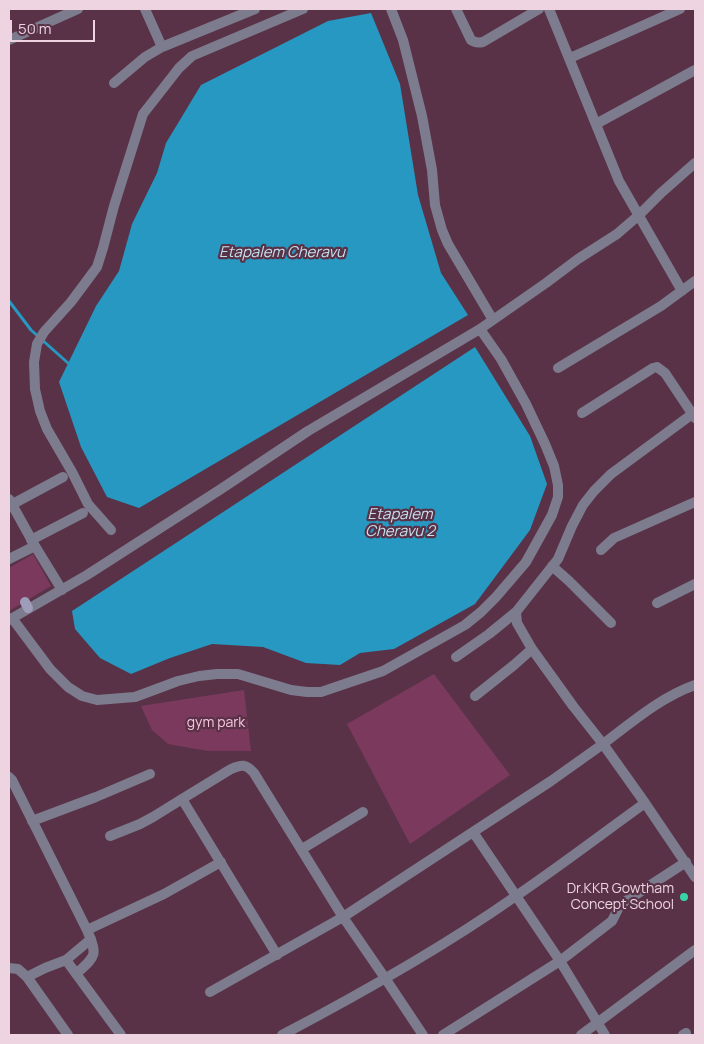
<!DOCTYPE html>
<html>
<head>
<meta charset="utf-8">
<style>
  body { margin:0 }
  #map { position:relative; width:704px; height:1044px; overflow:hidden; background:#593247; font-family:Manrope,sans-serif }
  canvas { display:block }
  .frame { position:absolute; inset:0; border:10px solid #edd4e0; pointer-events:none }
  .scale { position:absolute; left:10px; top:20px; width:85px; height:22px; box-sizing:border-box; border:2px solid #edd4e0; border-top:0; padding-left:6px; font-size:15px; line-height:18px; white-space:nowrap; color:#edd4e0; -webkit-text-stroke:4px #593247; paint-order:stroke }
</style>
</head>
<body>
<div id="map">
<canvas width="704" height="1044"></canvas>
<div class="frame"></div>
<div class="scale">50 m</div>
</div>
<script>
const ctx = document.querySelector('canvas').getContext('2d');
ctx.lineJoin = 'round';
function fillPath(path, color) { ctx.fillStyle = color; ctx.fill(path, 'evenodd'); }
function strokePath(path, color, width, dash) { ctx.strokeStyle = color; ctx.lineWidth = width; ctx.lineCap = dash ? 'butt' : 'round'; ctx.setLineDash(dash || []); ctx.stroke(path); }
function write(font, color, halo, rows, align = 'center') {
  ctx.font = font + ' Manrope,sans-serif'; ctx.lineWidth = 4.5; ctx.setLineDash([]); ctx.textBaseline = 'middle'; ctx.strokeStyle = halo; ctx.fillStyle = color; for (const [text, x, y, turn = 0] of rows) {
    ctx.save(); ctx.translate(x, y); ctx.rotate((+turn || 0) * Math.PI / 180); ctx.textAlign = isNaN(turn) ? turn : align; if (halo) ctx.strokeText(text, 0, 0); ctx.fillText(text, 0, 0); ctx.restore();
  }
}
const green = new Path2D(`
  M 33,554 L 51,586 L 9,611 L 9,568 Z
  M 434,674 L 510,775 L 410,844 L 347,724 Z
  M 244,690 L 251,751 L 208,751 L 168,744 L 152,730 L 141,706 Z`);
const water = new Path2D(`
  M 371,13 L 400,84 L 418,195 L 441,273 L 468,315 L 139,508 L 107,497 L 81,447 L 59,382 L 96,306 L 119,271 L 132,224 L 157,173 L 166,143 L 201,85 L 328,21 Z
  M 475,347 L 530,436 L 547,484 L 530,530 L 475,604 L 394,649 L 360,653 L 340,665 L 306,663 L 263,647 L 212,644 L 170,658 L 131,674 L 100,658 L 75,629 L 72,611 Z`);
const stream = new Path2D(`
  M 9,301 L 31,330 L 68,363`);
const street = new Path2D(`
  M 145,9 L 162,47 L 255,9
  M 391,9 L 403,40 L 422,116 L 432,170 L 435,205 L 442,230 L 448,244 L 493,320
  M 456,9 L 471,40 C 475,43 478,43 483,42 L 539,9
  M 549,9 L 619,181 L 682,291
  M 9,40 L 78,9
  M 570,58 L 680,9
  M 114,83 L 145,57 L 162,47
  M 596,124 L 695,70
  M 558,368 L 661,306 L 695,281
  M 582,413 L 653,368 L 657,367 L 665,373 L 695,418
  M 9,499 L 35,546 L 62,590
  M 9,506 L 63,477
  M 111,530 L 88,504 L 72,472 L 47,429 L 40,411 L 35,389 L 34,362 L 37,344 L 44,332 L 71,302 L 97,267 L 103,248 L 114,206 L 143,114 L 179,68 L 192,56 L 303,9
  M 31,540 L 83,513
  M 601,550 L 614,538 L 695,502
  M 9,559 L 35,546
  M 552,566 L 569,581 L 611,623
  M 657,603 L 695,584
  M 12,618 L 50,669 L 68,687 L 82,696 L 97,700 L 135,697 L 178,681 L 199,676 L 217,674 L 238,674 L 291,690 L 307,692 L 321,692 L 383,671 L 465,625 L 481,612 L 496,597 L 526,562 L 552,515 L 558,497 L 558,485 L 554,466 L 545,444 L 526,404 L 501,359 L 480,329
  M 9,620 L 87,575 L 221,489 L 308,431 L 480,329 L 546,283 L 578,259 L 617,234 L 639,215 L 661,193 L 695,163
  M 456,657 L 489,634 L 516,612 L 558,559 L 572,526 L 583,505 L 594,491 L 611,474 L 695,412
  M 695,685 C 661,697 632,722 603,744 L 645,803 L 695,877
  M 475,696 L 514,665 L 532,649
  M 9,777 L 12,780 L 87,930 C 98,956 96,956 76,974
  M 32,821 L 96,797 L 150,774
  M 473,832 L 560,961 L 605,1035
  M 110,836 L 140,824 L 153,817 L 182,799
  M 302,849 L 363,812
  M 87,930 L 164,894 L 221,862
  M 277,955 L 182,799 L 231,769 C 242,764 246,764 254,773 L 343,917 L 385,978 L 423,1035
  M 66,960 L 121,1035
  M 9,968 L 18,969 L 27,977 L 68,1035
  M 27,977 L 45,968 L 66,960 L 91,939
  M 210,992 L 343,917 L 551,781 L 603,744 L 573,706 L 532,649 L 517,623 L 516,612
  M 282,1035 C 362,993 442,948 516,896 C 560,866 602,834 645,803
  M 443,1035 L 560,961 L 612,921 L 619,907 L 623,903 L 686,862
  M 581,1035 L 695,950
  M 683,1035 L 686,1033`);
const secondary = new Path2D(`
  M 25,602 L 28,608`);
const markers = [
  [684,897,5,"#39d4a5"]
];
const parkNames = [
  ["gym park",216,723]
];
const poiNames = [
  ["Dr.KKR Gowtham",674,889],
  ["Concept School",674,905]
];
const waterNames = [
  ["Etapalem Cheravu",282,253],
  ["Etapalem",400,515],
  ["Cheravu 2",400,532]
];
fillPath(green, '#7b3a5d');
fillPath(water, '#2698c1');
strokePath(stream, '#2698c1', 3);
strokePath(street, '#7d7c8e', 10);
strokePath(secondary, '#9e9cb9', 10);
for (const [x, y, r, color] of markers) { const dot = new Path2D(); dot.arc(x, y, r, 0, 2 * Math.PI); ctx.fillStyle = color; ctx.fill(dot); strokePath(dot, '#593247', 2); }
write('14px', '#f9c4de', '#593247', parkNames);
write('14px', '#edd4e0', '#593247', poiNames, 'right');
write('italic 15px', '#c5e0ed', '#593247', waterNames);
</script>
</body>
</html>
